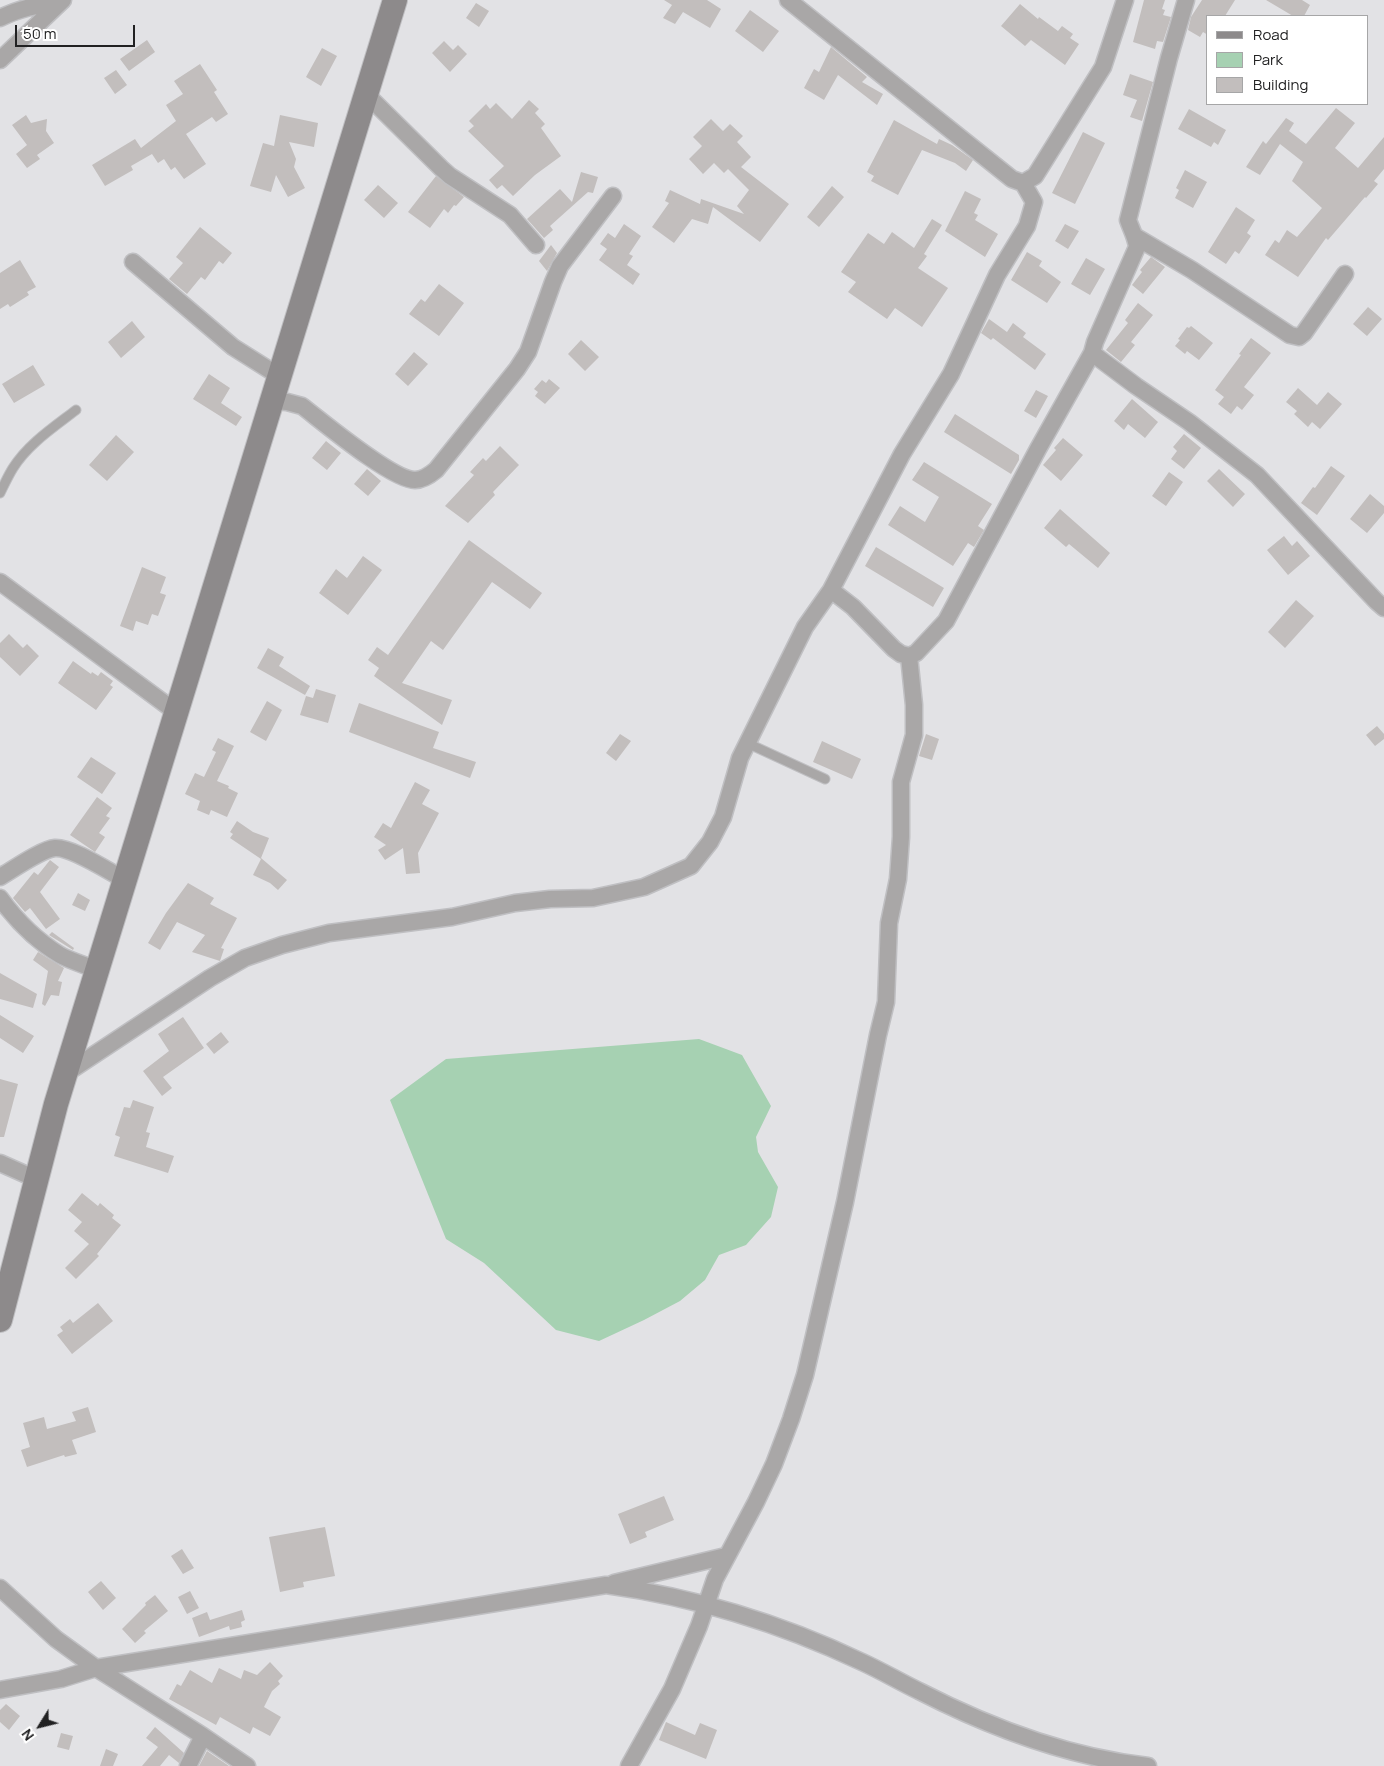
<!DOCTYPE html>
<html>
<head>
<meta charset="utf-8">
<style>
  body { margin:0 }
  #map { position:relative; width:1384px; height:1766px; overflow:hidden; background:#e2e2e5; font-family:Manrope,sans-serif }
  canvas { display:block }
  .legend { position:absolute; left:1206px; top:15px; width:162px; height:90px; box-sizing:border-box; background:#fff; border:1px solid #a6a6a7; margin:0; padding:6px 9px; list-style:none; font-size:15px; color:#212122 }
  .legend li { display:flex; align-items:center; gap:10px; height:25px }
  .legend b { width:25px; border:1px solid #a6a6a7 }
  .north { position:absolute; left:15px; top:1701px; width:50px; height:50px; -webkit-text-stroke:4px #fff; paint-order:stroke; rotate:234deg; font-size:14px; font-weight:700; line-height:20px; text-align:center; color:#212122 }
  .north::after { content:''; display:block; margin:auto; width:18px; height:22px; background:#212122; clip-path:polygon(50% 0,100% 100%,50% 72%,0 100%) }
  .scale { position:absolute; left:15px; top:25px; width:120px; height:22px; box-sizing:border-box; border:2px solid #212122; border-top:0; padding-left:6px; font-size:15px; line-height:18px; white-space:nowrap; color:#212122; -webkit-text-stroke:4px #fff; paint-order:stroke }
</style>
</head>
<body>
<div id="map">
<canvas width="1384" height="1766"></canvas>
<ul class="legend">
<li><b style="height:6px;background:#8d8a8b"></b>Road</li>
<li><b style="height:14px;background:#a6d1b2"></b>Park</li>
<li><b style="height:14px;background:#c2bebd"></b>Building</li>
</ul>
<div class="north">N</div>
<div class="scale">50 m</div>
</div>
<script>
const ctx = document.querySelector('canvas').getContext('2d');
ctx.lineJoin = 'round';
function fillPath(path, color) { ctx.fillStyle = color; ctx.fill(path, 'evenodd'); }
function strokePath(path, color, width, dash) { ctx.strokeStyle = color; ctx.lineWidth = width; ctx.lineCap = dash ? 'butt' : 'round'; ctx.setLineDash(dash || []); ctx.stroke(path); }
const green = new Path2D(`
  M 699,1039 L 742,1055 L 771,1106 L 756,1137 L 758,1152 L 778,1187 L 771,1217 L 746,1245 L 719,1255 L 705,1280 L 680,1301 L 644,1320 L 599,1341 L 556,1330 L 484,1263 L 446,1239 L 390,1100 L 446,1059 Z`);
const building = new Path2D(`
  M 664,0 L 707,0 L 721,9 L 710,28 L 683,12 L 675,24 L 663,18 L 672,5 Z
  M 1144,0 L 1165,0 L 1162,9 L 1165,10 L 1163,15 L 1171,17 L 1163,42 L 1157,41 L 1155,49 L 1133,42 Z
  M 1202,0 L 1235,0 L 1225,16 L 1208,16 L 1208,35 L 1203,32 L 1200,37 L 1188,30 L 1191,17 Z
  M 1266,0 L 1302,0 L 1310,5 L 1304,16 L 1293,16 Z
  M 476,3 L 489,11 L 479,27 L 466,18 Z
  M 1020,4 L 1038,19 L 1039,17 L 1058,31 L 1062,26 L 1073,34 L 1070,38 L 1079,44 L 1065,65 L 1031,40 L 1025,46 L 1001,26 Z
  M 750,10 L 779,31 L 763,52 L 735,31 Z
  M 147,40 L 155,52 L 129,71 L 120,59 Z
  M 444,41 L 453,50 L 458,45 L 467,54 L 450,72 L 432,53 Z
  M 831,47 L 867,77 L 862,82 L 883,94 L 877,105 L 838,75 L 824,100 L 804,88 L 814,69 L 819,72 Z
  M 322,48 L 337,56 L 321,86 L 306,77 Z
  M 200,64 L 217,90 L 214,92 L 228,114 L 216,122 L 212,117 L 186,134 L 206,164 L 184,179 L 175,167 L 171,170 L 164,159 L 158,163 L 152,154 L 131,166 L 133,170 L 105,186 L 92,165 L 135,139 L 141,148 L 176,121 L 166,105 L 183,94 L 174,81 Z
  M 116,70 L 127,85 L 115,94 L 104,78 Z
  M 1130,74 L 1153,82 L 1142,121 L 1130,117 L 1137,100 L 1123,95 Z
  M 529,100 L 539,109 L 535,113 L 545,124 L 541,128 L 561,156 L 535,175 L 513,196 L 502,185 L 497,189 L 489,180 L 504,166 L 468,131 L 474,126 L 469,121 L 486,104 L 490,109 L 496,103 L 512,119 Z
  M 1336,108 L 1355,123 L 1335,148 L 1358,168 L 1384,137 L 1384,169 L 1374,181 L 1378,184 L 1366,198 L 1365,197 L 1328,240 L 1326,238 L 1298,277 L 1265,255 L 1275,240 L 1279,243 L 1287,230 L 1297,237 L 1322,208 L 1292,181 L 1303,162 L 1280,144 L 1260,175 L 1246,167 L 1263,141 L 1266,144 L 1286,118 L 1294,123 L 1289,131 L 1306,144 Z
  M 1189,109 L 1226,130 L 1218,145 L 1214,142 L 1211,147 L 1178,129 Z
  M 26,115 L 31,123 L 47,119 L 46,131 L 54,143 L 37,155 L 40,159 L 27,168 L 16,154 L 27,145 L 12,125 Z
  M 280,115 L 318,123 L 314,147 L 289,142 L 296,159 L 294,167 L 305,188 L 288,197 L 276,175 L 271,192 L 250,186 L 263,143 L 274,146 Z
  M 711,119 L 723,131 L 730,124 L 743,136 L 737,142 L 751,157 L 741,167 L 789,204 L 760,242 L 713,207 L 708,224 L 692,219 L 674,243 L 652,227 L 669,203 L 665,201 L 670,190 L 700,204 L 701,199 L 744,214 L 737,206 L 749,190 L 728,169 L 724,173 L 714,163 L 703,174 L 689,159 L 702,146 L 693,137 Z
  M 894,120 L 937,144 L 939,139 L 952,145 L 973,160 L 966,171 L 955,163 L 922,150 L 898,195 L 871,181 L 874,176 L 867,172 Z
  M 1083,132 L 1105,143 L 1075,204 L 1052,193 Z
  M 1185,170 L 1207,182 L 1193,208 L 1175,198 L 1179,190 L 1176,188 Z
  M 581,172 L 598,177 L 593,193 L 588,192 L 550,226 L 553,230 L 544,238 L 527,219 L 560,189 L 572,202 Z
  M 436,176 L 464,197 L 456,206 L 454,205 L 448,213 L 444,209 L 430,228 L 408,212 Z
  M 378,185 L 398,203 L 384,218 L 364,200 Z
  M 832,186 L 844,197 L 819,227 L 807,217 Z
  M 965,191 L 981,199 L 974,213 L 978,215 L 975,220 L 998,234 L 985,257 L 945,231 Z
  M 1236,207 L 1255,220 L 1247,233 L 1251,236 L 1239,254 L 1235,251 L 1226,264 L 1208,252 Z
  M 932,219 L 942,225 L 924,254 L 927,256 L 918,268 L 948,288 L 922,327 L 895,308 L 887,319 L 848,292 L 856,282 L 841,272 L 868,233 L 884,244 L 892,232 L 914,248 Z
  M 624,224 L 641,236 L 629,254 L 633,256 L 627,265 L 640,274 L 633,285 L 599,260 L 607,249 L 600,244 L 608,233 L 615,238 Z
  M 1065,224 L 1079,231 L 1068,249 L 1055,241 Z
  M 200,227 L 232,253 L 223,264 L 219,261 L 205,280 L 201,277 L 187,294 L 169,279 L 183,263 L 176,257 Z
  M 551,245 L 557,253 L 547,271 L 539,261 Z
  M 1027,252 L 1042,261 L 1039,266 L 1061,282 L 1047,303 L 1011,280 Z
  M 1151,257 L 1165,267 L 1143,294 L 1132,285 L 1142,272 L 1140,270 Z
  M 1086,258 L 1105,269 L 1090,295 L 1071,284 Z
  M 20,260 L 36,287 L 27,292 L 29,295 L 10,307 L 8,304 L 0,309 L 0,273 Z
  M 439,284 L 464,303 L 439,336 L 409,314 L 421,299 L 425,302 Z
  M 1138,303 L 1153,315 L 1131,342 L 1135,345 L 1121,362 L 1106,350 L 1128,323 L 1125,320 Z
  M 1368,307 L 1382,319 L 1367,336 L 1353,324 Z
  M 989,319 L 1007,332 L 1013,323 L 1026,333 L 1023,337 L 1046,354 L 1035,370 L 993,338 L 991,340 L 981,333 Z
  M 132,321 L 145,337 L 121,358 L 108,342 Z
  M 1191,326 L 1213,343 L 1199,360 L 1187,351 L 1185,354 L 1175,346 L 1180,340 L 1178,339 L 1187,327 L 1189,328 Z
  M 1251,338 L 1271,353 L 1244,387 L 1254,395 L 1242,410 L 1237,406 L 1231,414 L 1218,404 L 1224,397 L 1215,390 L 1241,355 L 1239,354 Z
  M 581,340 L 599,357 L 585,371 L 568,354 Z
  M 414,352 L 428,364 L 408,386 L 395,374 Z
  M 33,365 L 45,385 L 14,403 L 2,384 Z
  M 209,374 L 230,388 L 221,403 L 242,417 L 236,426 L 193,399 Z
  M 549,379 L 560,388 L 545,404 L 535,396 L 538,392 L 534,389 L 542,380 L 546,383 Z
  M 1298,388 L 1317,405 L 1328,392 L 1342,404 L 1320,429 L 1312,422 L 1308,427 L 1294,414 L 1297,411 L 1286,402 Z
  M 1036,390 L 1048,396 L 1036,418 L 1024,411 Z
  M 1132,399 L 1158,422 L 1145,438 L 1128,424 L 1124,430 L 1114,421 Z
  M 955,414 L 1019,455 L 1019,460 L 1011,474 L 944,432 Z
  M 1184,434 L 1201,448 L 1184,469 L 1171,459 L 1177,451 L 1173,447 Z
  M 116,435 L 134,452 L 107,481 L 89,465 Z
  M 1063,438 L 1083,455 L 1061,481 L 1043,465 L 1056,450 L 1054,448 Z
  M 326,441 L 341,453 L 327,470 L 312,458 Z
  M 500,446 L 519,465 L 493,492 L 495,495 L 468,523 L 445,506 L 474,475 L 470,472 L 483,458 L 486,461 Z
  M 924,462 L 992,504 L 978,526 L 984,530 L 974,547 L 968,543 L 953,566 L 888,525 L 900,506 L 925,522 L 939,497 L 912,480 Z
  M 1331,466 L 1345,476 L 1317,515 L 1301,503 L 1313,487 L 1315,488 Z
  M 367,469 L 381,481 L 368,496 L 354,484 Z
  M 1219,469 L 1245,494 L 1233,507 L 1207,481 Z
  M 1169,472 L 1183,482 L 1166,506 L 1152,496 Z
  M 1370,494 L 1384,506 L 1384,513 L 1367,533 L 1350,519 Z
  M 1060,509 L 1110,553 L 1098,568 L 1069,544 L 1066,547 L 1044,528 Z
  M 1284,536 L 1292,546 L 1297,541 L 1310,556 L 1288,575 L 1267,550 Z
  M 469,540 L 542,593 L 530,609 L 492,582 L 443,650 L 431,641 L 402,683 L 452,700 L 442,725 L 374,676 L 379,668 L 368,660 L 377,647 L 388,655 Z
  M 876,547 L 944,588 L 933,607 L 865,566 Z
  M 363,556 L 382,570 L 348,615 L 319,593 L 336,569 L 347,578 Z
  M 142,567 L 166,577 L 160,593 L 166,595 L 158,616 L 152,614 L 148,625 L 136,621 L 133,631 L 120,626 Z
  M 1296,600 L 1314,616 L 1285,648 L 1268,632 Z
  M 9,634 L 23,648 L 27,644 L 39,656 L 20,676 L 0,657 L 0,643 Z
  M 268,648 L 284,657 L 279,666 L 310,686 L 305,695 L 257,668 Z
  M 73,661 L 91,674 L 92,672 L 98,676 L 101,672 L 113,681 L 110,685 L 113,687 L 96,710 L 58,683 Z
  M 316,689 L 336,695 L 328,723 L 300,715 L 306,696 L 313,698 Z
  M 267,701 L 282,710 L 266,741 L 250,732 Z
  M 359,703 L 439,732 L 433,748 L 476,762 L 470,778 L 349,732 Z
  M 1377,726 L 1384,734 L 1384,739 L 1375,746 L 1366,735 Z
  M 620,734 L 631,741 L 616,761 L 606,753 Z
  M 926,734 L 939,739 L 932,760 L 919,756 Z
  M 218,738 L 234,746 L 217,781 L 229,786 L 228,788 L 238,793 L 227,817 L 211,810 L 209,815 L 197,810 L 200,801 L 185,794 L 195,773 L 204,777 L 216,752 L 212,750 Z
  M 822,741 L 861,759 L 852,779 L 813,762 Z
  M 91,757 L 116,773 L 102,794 L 77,777 Z
  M 415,782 L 430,790 L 422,804 L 439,813 L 418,853 L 420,873 L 406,874 L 403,848 L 385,860 L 378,850 L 386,845 L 374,837 L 383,823 L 391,828 Z
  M 97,797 L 112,808 L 106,816 L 110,818 L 99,833 L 105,837 L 95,852 L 70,835 Z
  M 237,821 L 253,832 L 269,838 L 261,858 L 287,880 L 278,890 L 270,883 L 253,875 L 261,859 L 230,838 L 233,834 L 230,832 Z
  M 50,860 L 59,867 L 40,892 L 60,919 L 46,929 L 30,908 L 25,912 L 13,898 L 34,872 L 38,875 Z
  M 188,883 L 214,898 L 210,904 L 237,918 L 221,948 L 224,949 L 220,961 L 192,952 L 205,935 L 177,922 L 160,950 L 148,943 L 166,913 Z
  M 78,893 L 90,900 L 85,911 L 72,905 Z
  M 52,932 L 74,948 L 73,950 L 49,935 Z
  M 38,952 L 64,968 L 58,981 L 62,982 L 59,996 L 51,995 L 45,1006 L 42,1004 L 48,971 L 33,960 Z
  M 0,973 L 37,994 L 33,1008 L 0,999 Z
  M 0,1015 L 34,1036 L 23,1053 L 0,1038 Z
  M 183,1017 L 204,1048 L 163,1077 L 172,1088 L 162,1096 L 143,1071 L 169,1051 L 158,1034 Z
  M 221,1032 L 229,1042 L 214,1054 L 206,1044 Z
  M 0,1079 L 18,1084 L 4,1137 L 0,1137 Z
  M 133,1100 L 154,1107 L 146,1132 L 150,1133 L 146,1147 L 174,1156 L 168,1173 L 114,1156 L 120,1137 L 115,1135 L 124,1107 L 130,1108 Z
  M 82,1193 L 98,1206 L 100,1203 L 114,1215 L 112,1218 L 121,1225 L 97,1254 L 99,1256 L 76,1279 L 65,1268 L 89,1244 L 74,1231 L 82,1222 L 68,1210 Z
  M 98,1303 L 113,1321 L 72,1354 L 57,1335 L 63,1331 L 60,1327 L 70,1319 L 73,1323 Z
  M 88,1407 L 96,1432 L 72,1440 L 77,1454 L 65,1457 L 64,1455 L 27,1467 L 21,1450 L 30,1447 L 23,1423 L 44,1417 L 47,1429 L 76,1421 L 72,1412 Z
  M 664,1496 L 674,1520 L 645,1532 L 647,1537 L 630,1544 L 618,1514 Z
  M 325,1527 L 335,1576 L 303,1582 L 304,1587 L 280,1592 L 269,1537 Z
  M 182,1549 L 194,1568 L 183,1574 L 171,1556 Z
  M 101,1581 L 116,1598 L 103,1610 L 88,1592 Z
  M 190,1591 L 199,1608 L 187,1614 L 178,1597 Z
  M 155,1595 L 168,1611 L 144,1631 L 146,1633 L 135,1643 L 122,1629 L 146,1605 L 145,1603 Z
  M 242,1610 L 245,1620 L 241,1622 L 242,1627 L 230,1630 L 229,1626 L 199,1637 L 192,1618 L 207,1612 L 210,1620 Z
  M 270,1662 L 283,1676 L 278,1681 L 280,1684 L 272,1691 L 264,1707 L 281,1717 L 270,1736 L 253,1727 L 250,1734 L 220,1717 L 216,1725 L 169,1699 L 177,1684 L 181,1686 L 190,1670 L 212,1683 L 219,1668 L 241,1679 L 244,1670 L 257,1675 Z
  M 6,1704 L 20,1716 L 9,1730 L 0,1722 L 0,1710 Z
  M 666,1722 L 695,1735 L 700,1723 L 717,1730 L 706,1759 L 659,1740 Z
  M 155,1727 L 184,1753 L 179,1763 L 169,1755 L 160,1766 L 142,1766 L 158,1747 L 146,1738 Z
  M 61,1733 L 73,1736 L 69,1750 L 57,1747 Z
  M 106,1749 L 118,1754 L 113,1766 L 100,1766 Z
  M 207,1751 L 229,1766 L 199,1766 Z`);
const lane = new Path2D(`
  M 0,493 C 4,485 8,476 13,468 C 28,444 54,427 76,410
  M 747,743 L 825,779`);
const street = new Path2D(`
  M 788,0 L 1012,179 L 1023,183 L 1035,176 L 1103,67 L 1125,0
  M 1186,0 L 1169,58 L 1128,220 C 1131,229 1136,237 1137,247 L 1095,342 L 1092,353 L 1136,386 L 1189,422 L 1257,475 L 1376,601 L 1384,608
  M 0,18 C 21,8 35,5 58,4
  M 0,60 L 63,0
  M 366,94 L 441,168 L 450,176 L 510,215 L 536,245
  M 1136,237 L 1192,270 L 1290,335 L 1299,337 L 1304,333 L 1345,274
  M 133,262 L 233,347 L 279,376
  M 272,401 L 287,402 L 302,406 C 323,422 392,480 415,480 C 423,480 430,475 436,470 L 517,369 L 528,352 L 553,282 L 560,266 L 613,196
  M 0,582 L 176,712
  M 831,590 L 853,607 L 894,649 L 901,654 L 909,656 L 916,653 L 946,621 L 1038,449 L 1092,353
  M 0,877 C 12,870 42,849 55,848 C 72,847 108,871 125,880
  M 0,898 C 16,920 37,941 60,955 C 71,961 85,965 97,970
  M 65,1074 L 210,978 L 245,958 L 282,945 L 329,933 L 452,917 L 515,903 L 550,899 L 593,898 L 644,887 L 691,866 L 710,842 L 723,817 L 740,758 L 805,627 L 831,590 L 902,454 L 951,374 L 997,275 L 1027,226 L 1034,202 L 1023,183
  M 0,1163 L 36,1179
  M 614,1583 L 726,1556
  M 0,1588 L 56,1639 L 96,1668 L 203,1736 L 247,1766
  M 0,1690 L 61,1679 L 96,1668 L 606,1585 C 694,1597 782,1624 862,1662 C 882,1671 900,1682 919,1691 C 991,1728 1068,1757 1148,1766
  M 188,1766 L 203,1736
  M 629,1766 L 672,1689 L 699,1626 L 715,1579 L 756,1502 L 774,1464 L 791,1419 L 805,1375 L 845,1202 L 878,1035 L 886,1002 L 889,923 L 898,879 L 901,837 L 901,782 L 914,735 L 914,705 L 909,656`);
const secondary = new Path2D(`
  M 0,1320 L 56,1104 L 395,0`);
fillPath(green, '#a6d1b2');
fillPath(building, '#c2bebd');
strokePath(lane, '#bfbfc2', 11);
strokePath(street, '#bfbfc2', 19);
strokePath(secondary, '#bfbfc2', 26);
strokePath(lane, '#a9a7a7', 9);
strokePath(street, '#a9a7a7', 16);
strokePath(secondary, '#8d8a8b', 24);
</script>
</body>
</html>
